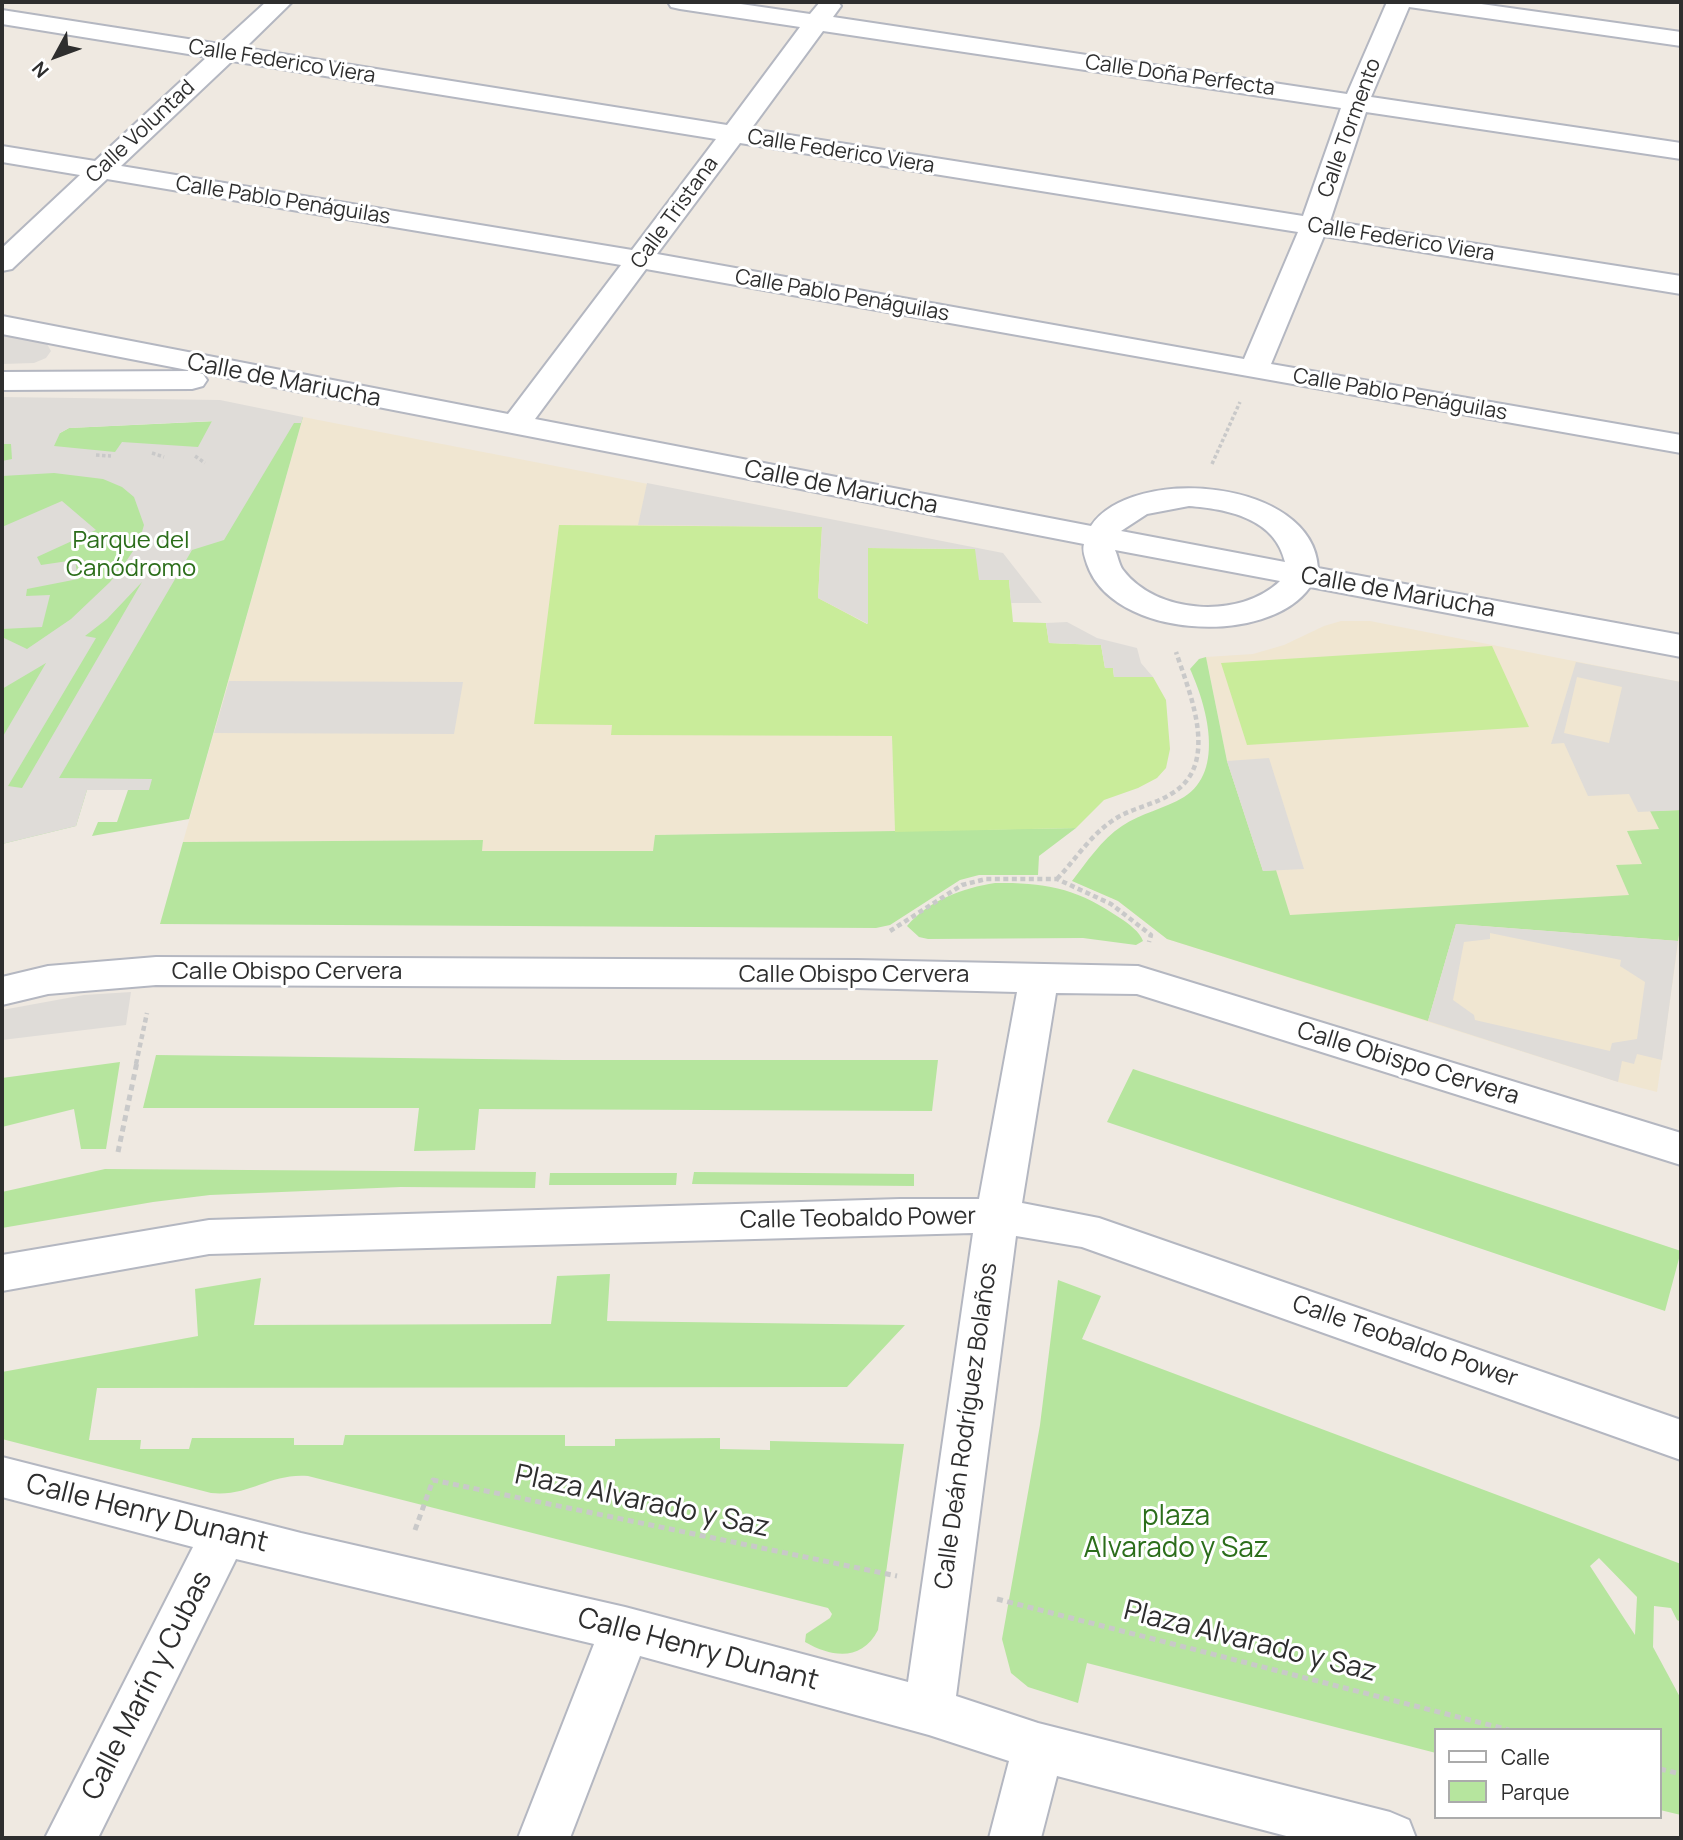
<!DOCTYPE html>
<html>
<head>
<meta charset="utf-8">
<style>
  body { margin:0 }
  #map { position:relative; width:1683px; height:1840px; overflow:hidden; background:#efe9e1; font-family:Manrope,sans-serif }
  canvas { display:block }
  .frame { position:absolute; inset:0; border:4px solid #2e2e2e; pointer-events:none }
  .legend { position:absolute; left:1434px; top:1728px; width:228px; height:91px; box-sizing:border-box; background:#fff; border:2px solid #ababab; margin:0; padding:9px 12px; list-style:none; font-size:21px; color:#2e2e2e }
  .legend li { display:flex; align-items:center; gap:14px; height:35px }
  .legend b { width:35px; border:2px solid #ababab }
  .north { position:absolute; left:21px; top:21px; width:70px; height:70px; -webkit-text-stroke:5px #fff; paint-order:stroke; rotate:229deg; font-size:19px; font-weight:700; line-height:28px; text-align:center; color:#2e2e2e }
  .north::after { content:''; display:block; margin:auto; width:24px; height:32px; background:#2e2e2e; clip-path:polygon(50% 0,100% 100%,50% 72%,0 100%) }
</style>
</head>
<body>
<div id="map">
<canvas width="1683" height="1840"></canvas>
<div class="frame"></div>
<ul class="legend">
<li><b style="height:9px;background:#fff"></b>Calle</li>
<li><b style="height:19px;background:#b6e59e"></b>Parque</li>
</ul>
<div class="north">N</div>
</div>
<script>
const ctx = document.querySelector('canvas').getContext('2d');
ctx.lineJoin = 'round';
function fillPath(path, color) { ctx.fillStyle = color; ctx.fill(path, 'evenodd'); }
function strokePath(path, color, width, dash) { ctx.strokeStyle = color; ctx.lineWidth = width; ctx.lineCap = dash ? 'butt' : 'round'; ctx.setLineDash(dash || []); ctx.stroke(path); }
function write(font, color, halo, rows, align = 'center') {
  ctx.font = font + ' Manrope,sans-serif'; ctx.lineWidth = 6; ctx.setLineDash([]); ctx.textBaseline = 'middle'; ctx.strokeStyle = halo; ctx.fillStyle = color; for (const [text, x, y, turn = 0] of rows) {
    ctx.save(); ctx.translate(x, y); ctx.rotate((+turn || 0) * Math.PI / 180); ctx.textAlign = isNaN(turn) ? turn : align; if (halo) ctx.strokeText(text, 0, 0); ctx.fillText(text, 0, 0); ctx.restore();
  }
}
const education = new Path2D(`
  M 303,417 L 823,518 L 892,736 L 895,832 L 655,835 L 654,851 L 481,851 L 483,840 L 183,842 Z
  M 1341,621 L 1370,621 L 1681,682 L 1681,923 L 1657,1092 L 1618,1082 L 1167,939 L 1118,901 L 1084,886 L 1227,761 L 1206,657 L 1253,654 L 1284,645 L 1324,626 Z`);
const green = new Path2D(`
  M 303,417 L 189,819 L 92,836 L 98,822 L 117,822 L 128,790 L 87,790 L 76,826 L 2,844 L 2,434 L 60,433 L 69,428 Z
  M 1206,657 L 1227,761 L 1263,871 L 1276,870 L 1290,915 L 1629,895 L 1616,865 L 1642,864 L 1627,831 L 1659,829 L 1650,811 L 1681,810 L 1681,923 L 1678,941 L 1456,924 L 1428,1021 L 1167,939 L 1118,901 L 1072,881 C 1086,863 1102,839 1122,826 C 1141,813 1164,809 1184,797 C 1226,771 1206,704 1190,669 L 1199,659 Z
  M 1076,828 L 1039,856 L 1038,875 L 979,875 L 960,880 L 890,925 L 876,928 L 160,924 L 183,842 L 483,840 L 482,851 L 653,851 L 655,835 Z
  M 995,883 C 1047,882 1078,889 1120,918 C 1129,924 1140,932 1143,941 L 1136,945 L 1083,938 L 928,939 L 919,937 L 907,926 C 929,900 963,888 995,883 Z
  M 156,1055 L 563,1060 L 938,1060 L 932,1111 L 479,1109 L 475,1150 L 414,1151 L 419,1108 L 143,1108 Z
  M 120,1062 L 106,1149 L 81,1149 L 74,1109 L 2,1127 L 2,1078 Z
  M 1133,1069 L 1681,1251 L 1665,1311 L 1107,1122 Z
  M 105,1169 L 536,1172 L 535,1188 L 401,1187 L 210,1195 L 153,1202 L 2,1228 L 2,1192 Z
  M 694,1172 L 914,1174 L 914,1186 L 692,1184 Z
  M 550,1173 L 677,1173 L 676,1185 L 549,1185 Z
  M 610,1274 L 607,1321 L 905,1325 L 847,1387 L 97,1388 L 89,1440 L 141,1440 L 140,1449 L 189,1449 L 192,1438 L 294,1438 L 294,1445 L 343,1445 L 345,1435 L 565,1435 L 565,1446 L 615,1446 L 615,1439 L 720,1438 L 720,1449 L 770,1450 L 770,1441 L 904,1444 L 878,1630 C 862,1661 833,1658 805,1642 L 806,1634 L 830,1618 L 832,1614 L 828,1608 L 308,1476 C 269,1473 250,1497 211,1493 L 2,1439 L 2,1372 L 198,1336 L 195,1289 L 261,1278 L 254,1325 L 551,1324 L 557,1276 Z
  M 1058,1280 L 1101,1296 L 1082,1339 L 1681,1564 L 1681,1622 L 1677,1620 L 1671,1608 L 1654,1606 L 1653,1647 L 1681,1699 L 1681,1815 L 1660,1810 L 1660,1730 L 1436,1730 L 1436,1753 L 1087,1663 L 1078,1703 L 1028,1687 L 1011,1673 L 1002,1639 L 1040,1425 ZM 1599,1558 L 1637,1597 L 1635,1635 L 1590,1566 Z`);
const pitch = new Path2D(`
  M 559,525 L 822,527 L 818,598 L 867,624 L 868,548 L 975,549 L 1009,580 L 1013,622 L 1046,623 L 1049,643 L 1101,645 L 1105,668 L 1113,668 L 1114,677 L 1153,677 L 1166,700 L 1170,749 L 1166,768 L 1157,778 L 1138,788 L 1104,800 L 1076,828 L 895,832 L 892,736 L 611,735 L 612,725 L 534,724 Z
  M 1492,646 L 1529,727 L 1247,745 L 1221,663 Z`);
const plaza = new Path2D(`
  M 2,334 L 47,344 L 51,351 L 46,358 L 34,363 L 2,364 Z
  M 2,397 L 220,400 L 303,417 L 301,423 L 294,423 L 224,540 L 192,550 L 59,778 L 152,779 L 149,790 L 87,790 L 76,826 L 2,844 L 2,738 L 46,663 L 2,689 L 2,637 L 27,649 L 71,619 L 110,582 L 125,563 L 139,542 L 144,525 L 134,497 L 122,487 L 103,479 L 54,473 L 2,476 L 2,461 L 12,459 L 11,444 L 2,444 ZM 212,421 L 198,447 L 122,442 L 115,452 L 54,446 L 60,433 L 69,428 ZM 142,582 L 22,788 L 8,786 L 96,638 L 85,636 L 107,619 Z
  M 647,483 L 1003,553 L 1042,603 L 1011,603 L 1009,580 L 979,580 L 975,549 L 868,548 L 868,624 L 818,598 L 822,527 L 638,525 Z
  M 62,501 L 96,530 L 37,557 L 41,565 L 75,560 L 78,579 L 27,589 L 26,596 L 50,595 L 42,627 L 2,629 L 2,527 Z
  M 1067,622 L 1097,638 L 1137,648 L 1141,663 L 1153,677 L 1114,677 L 1113,668 L 1105,668 L 1101,645 L 1049,643 L 1046,623 Z
  M 1576,662 L 1681,682 L 1681,810 L 1638,812 L 1629,794 L 1588,796 L 1564,743 L 1551,744 ZM 1577,677 L 1622,687 L 1609,743 L 1564,733 Z
  M 229,681 L 463,682 L 454,734 L 214,733 Z
  M 1269,758 L 1304,869 L 1263,871 L 1227,761 Z
  M 1456,924 L 1678,941 L 1662,1060 L 1637,1054 L 1634,1064 L 1622,1061 L 1618,1082 L 1428,1021 ZM 1490,933 L 1621,960 L 1620,966 L 1645,982 L 1637,1039 L 1612,1043 L 1610,1051 L 1475,1020 L 1474,1015 L 1453,1000 L 1464,942 L 1490,939 Z
  M 131,992 L 126,1025 L 2,1040 L 2,1010 L 84,995 Z`);
const pathFar2 = new Path2D(`
  M 152,453 L 164,457
  M 96,455 L 111,456
  M 195,456 L 205,463
  M 1212,464 L 1240,402`);
const pathFar1 = new Path2D(`
  M 1057,879 C 1075,860 1090,836 1112,821 C 1130,808 1152,806 1171,794 C 1221,765 1190,694 1176,652
  M 890,931 L 962,885 L 986,879 L 1057,879 L 1111,904 L 1151,935 L 1149,942
  M 136,1064 L 147,1013`);
const path = new Path2D(`
  M 118,1152 L 137,1062
  M 415,1530 L 433,1480 L 897,1576
  M 997,1599 L 1509,1730
  M 1660,1769 L 1681,1774`);
const minor = new Path2D(`
  M 266,2 L 292,2 L 245,48 L 727,125 L 800,27 L 680,9 L 671,7 L 668,2 L 727,2 L 810,14 L 820,2 L 838,2 L 841,6 L 833,17 L 1347,94 L 1387,2 L 1467,2 L 1681,32 L 1681,46 L 1409,7 L 1371,97 L 1681,143 L 1681,159 L 1366,112 L 1330,221 L 1681,276 L 1681,294 L 1324,236 L 1271,364 L 1681,435 L 1681,453 L 646,269 L 535,419 L 1091,526 C 1132,464 1313,479 1318,568 L 1681,635 L 1681,657 L 1310,587 C 1268,647 1112,639 1087,564 C 1085,557 1082,551 1084,544 L 2,334 L 2,316 L 508,414 L 621,265 L 107,179 L 12,269 L 2,271 L 2,248 L 80,175 L 2,162 L 2,146 L 95,161 L 207,57 L 2,24 L 2,10 L 220,44 ZM 823,31 L 1341,108 L 1303,216 L 751,129 ZM 232,61 L 716,139 L 632,250 L 121,166 ZM 740,143 L 1298,232 L 1244,359 L 657,254 ZM 1189,506 C 1227,509 1275,518 1285,562 L 1121,531 L 1147,514 ZM 1115,550 L 1280,581 C 1241,619 1157,615 1123,570 C 1119,565 1118,556 1115,550 Z
  M 192,371 L 203,374 L 207,380 L 203,386 L 192,389 L 2,390 L 2,372 Z
  M 156,957 L 857,960 L 1138,966 L 1681,1133 L 1681,1165 L 1137,994 L 1056,993 L 1022,1203 L 1099,1218 L 1681,1420 L 1681,1460 L 1082,1247 L 1016,1236 L 956,1696 L 1038,1723 L 1390,1812 L 1409,1820 L 1416,1838 L 1294,1838 L 1057,1776 L 1041,1838 L 989,1838 L 1009,1761 L 929,1735 L 640,1656 L 570,1838 L 518,1838 L 594,1644 L 236,1559 L 98,1838 L 45,1838 L 193,1547 L 2,1497 L 2,1457 L 301,1533 L 625,1607 L 908,1682 L 973,1233 L 209,1254 L 2,1291 L 2,1255 L 209,1220 L 900,1199 L 979,1199 L 1017,992 L 857,988 L 156,985 L 48,994 L 2,1005 L 2,977 L 48,966 Z`);
const farStreetnames = [
  ["Calle Federico Viera",282,62,9],
  ["Calle Doña Perfecta",1180,76,8],
  ["Calle Tormento",1350,128,-70],
  ["Calle Voluntad",141,132,-43],
  ["Calle Federico Viera",841,152,9],
  ["Calle Pablo Penáguilas",283,201,9],
  ["Calle Tristana",675,213,-54],
  ["Calle Federico Viera",1401,240,9],
  ["Calle Pablo Penáguilas",842,296,10],
  ["Calle Pablo Penáguilas",1400,395,10]
];
const streetNames = [
  ["Calle de Mariucha",284,381,11],
  ["Calle de Mariucha",841,488,11],
  ["Calle de Mariucha",1398,593,10],
  ["Calle Obispo Cervera",287,972],
  ["Calle Obispo Cervera",854,975],
  ["Calle Obispo Cervera",1408,1064,17],
  ["Calle Teobaldo Power",858,1219,-1],
  ["Calle Teobaldo Power",1405,1342,19],
  ["Calle Deán Rodríguez Bolaños",967,1426,-82]
];
const parkNames = [
  ["Parque del",131,541],
  ["Canódromo",131,569]
];
const nearStreetnames = [
  ["Plaza Alvarado y Saz",642,1502,12],
  ["Calle Henry Dunant",147,1514,14],
  ["Plaza Alvarado y Saz",1250,1642,14],
  ["Calle Henry Dunant",698,1650,15],
  ["Calle Marín y Cubas",148,1686,-63]
];
const nearParknames = [
  ["plaza",1176,1517],
  ["Alvarado y Saz",1176,1549]
];
fillPath(education, '#f0e6d1');
fillPath(green, '#b6e59e');
fillPath(pitch, '#c9ec9a');
fillPath(plaza, '#dfdcd8');
strokePath(minor, '#b4b7c1', 4);
strokePath(pathFar2, '#c9c9c9', 3.5, [3.5, 2.5]);
strokePath(pathFar1, '#c9c9c9', 4.5, [5, 3.5]);
strokePath(path, '#c9c9c9', 5, [6, 4.5]);
fillPath(minor, '#fff');
write('21px', '#2e2e2e', '#fff', farStreetnames);
write('24px', '#2e2e2e', '#fff', streetNames);
write('24px', '#2c6e1b', '#fff', parkNames);
write('28px', '#2e2e2e', '#fff', nearStreetnames);
write('28px', '#2c6e1b', '#fff', nearParknames);
</script>
</body>
</html>
